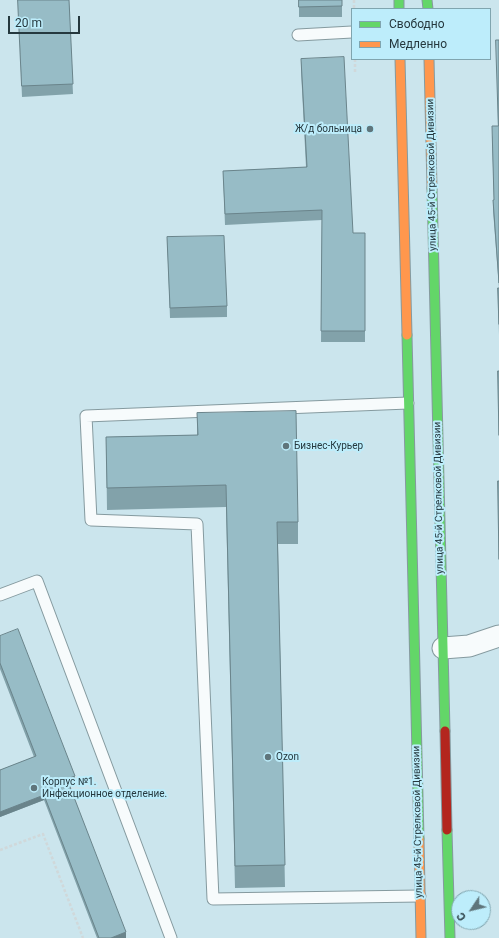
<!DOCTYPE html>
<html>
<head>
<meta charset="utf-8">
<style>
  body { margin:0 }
  #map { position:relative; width:499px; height:938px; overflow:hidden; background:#cbe5ed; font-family:Roboto,sans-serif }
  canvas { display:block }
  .legend { position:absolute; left:351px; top:8px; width:140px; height:52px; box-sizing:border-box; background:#bdedfb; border:1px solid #80a5af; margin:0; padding:5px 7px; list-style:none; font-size:12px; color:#25383e }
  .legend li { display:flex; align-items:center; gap:8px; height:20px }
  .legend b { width:20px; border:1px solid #80a5af }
  .north { position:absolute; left:451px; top:890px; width:40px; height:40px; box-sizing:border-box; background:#bdedfb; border:1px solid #80a5af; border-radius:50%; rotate:235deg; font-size:11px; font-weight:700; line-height:16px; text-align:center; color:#25383e }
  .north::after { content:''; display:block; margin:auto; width:14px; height:18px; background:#5f757b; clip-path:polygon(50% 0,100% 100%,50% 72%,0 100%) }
  .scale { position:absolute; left:8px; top:16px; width:72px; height:18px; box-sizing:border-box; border:2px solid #25383e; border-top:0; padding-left:5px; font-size:12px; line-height:14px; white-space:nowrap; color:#25383e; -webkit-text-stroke:3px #bdedfb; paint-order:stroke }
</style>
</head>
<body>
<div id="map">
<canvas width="499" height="938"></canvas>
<ul class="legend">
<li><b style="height:5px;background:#63d668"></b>Свободно</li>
<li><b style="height:5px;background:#ff974d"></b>Медленно</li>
</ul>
<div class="north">С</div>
<div class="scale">20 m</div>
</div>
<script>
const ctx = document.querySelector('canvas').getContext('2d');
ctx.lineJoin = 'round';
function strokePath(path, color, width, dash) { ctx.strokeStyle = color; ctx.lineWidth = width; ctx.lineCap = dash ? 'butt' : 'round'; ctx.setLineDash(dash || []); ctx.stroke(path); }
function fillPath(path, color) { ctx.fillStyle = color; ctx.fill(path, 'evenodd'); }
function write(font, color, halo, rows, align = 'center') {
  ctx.font = font + ' Roboto,sans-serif'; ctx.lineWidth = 4; ctx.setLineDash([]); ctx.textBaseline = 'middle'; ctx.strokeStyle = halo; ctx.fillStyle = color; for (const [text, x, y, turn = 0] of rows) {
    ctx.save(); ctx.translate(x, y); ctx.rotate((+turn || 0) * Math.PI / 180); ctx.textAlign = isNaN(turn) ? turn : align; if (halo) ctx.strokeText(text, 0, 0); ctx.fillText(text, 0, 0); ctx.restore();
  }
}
const path = new Path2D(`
  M 354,0 L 354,9
  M 355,59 L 355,73
  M 0,850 L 43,834 L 83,938`);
const lane = new Path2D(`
  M 298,35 L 352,32
  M 408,403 L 86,416 L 91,520 L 197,524 L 213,899 L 420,896
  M 0,595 L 37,581 L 171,938`);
const street = new Path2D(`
  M 443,648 L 469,646 L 499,636`);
const fast = new Path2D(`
  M 399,0 L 399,9
  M 427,0 L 428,9
  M 432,188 L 445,731
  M 407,335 L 419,839
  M 447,830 L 450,938`);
const slow = new Path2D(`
  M 400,59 L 407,335
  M 429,59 L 432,188
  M 419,839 L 421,938`);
const jam = new Path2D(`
  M 445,731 L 447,830`);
const wall = new Path2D(`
  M 18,0 L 69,0 L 73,94 L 22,97 Z
  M 299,0 L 342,0 L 342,17 L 299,17 Z
  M 499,40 L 499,335 L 498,299 L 498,288 L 499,288 L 493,210 L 493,200 L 494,200 L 492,137 L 498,126 Z
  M 301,59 L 353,233 L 365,233 L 365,342 L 321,342 L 322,220 L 225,225 L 223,171 L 306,167 L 301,70 Z
  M 167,237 L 227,306 L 227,317 L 170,318 Z
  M 197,413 L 298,522 L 298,544 L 278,544 L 285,887 L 235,888 L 226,507 L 107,510 L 106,437 L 197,435 Z
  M 0,636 L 75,781 L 69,784 L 126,938 L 97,938 L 44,800 L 0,817 L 0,770 L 34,757 L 0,669 Z`);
const shadedWall = new Path2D(`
  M 75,776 L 75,781 L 67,784 L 67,779 Z
  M 44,795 L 44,800 L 0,817 L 0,812 Z
  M 126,932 L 126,938 L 111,938 Z`);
const building = new Path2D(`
  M 18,0 L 69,0 L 73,84 L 22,86 Z
  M 299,0 L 342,0 L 342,6 L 299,7 Z
  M 496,40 L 499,40 L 499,283 L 493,200 L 494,200 L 492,126 L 498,126 Z
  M 344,57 L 353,233 L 365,233 L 365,331 L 321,331 L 322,210 L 225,214 L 223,171 L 307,167 L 301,59 Z
  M 224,236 L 227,306 L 170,308 L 167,237 Z
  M 498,288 L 499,288 L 499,324 Z
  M 498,371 L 499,371 L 499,435 Z
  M 296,411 L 298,522 L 277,522 L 285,865 L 235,866 L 226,485 L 107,488 L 106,437 L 198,435 L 197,413 Z
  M 498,481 L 499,481 L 499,559 Z
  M 18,629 L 75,776 L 67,779 L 126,932 L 111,938 L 99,938 L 44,795 L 0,812 L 0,770 L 36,756 L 0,663 L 0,636 Z`);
const markers = [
  [370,129,4,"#5f757b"],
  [286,446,4,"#5f757b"],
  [268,757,4,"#5f757b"],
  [34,788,4,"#5f757b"]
];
const poiNames = [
  ["Ж/д больница",362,129,"right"],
  ["Бизнес-Курьер",294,446],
  ["Ozon",276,757],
  ["Корпус №1.",42,782],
  ["Инфекционное отделение.",42,794]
];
const streetNames = [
  ["улица 45-й Стрелковой Дивизии",432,175,-91],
  ["улица 45-й Стрелковой Дивизии",439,498,-91],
  ["улица 45-й Стрелковой Дивизии",418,822,-91]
];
strokePath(lane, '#859a9f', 13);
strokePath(street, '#859a9f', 23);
strokePath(fast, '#859a9f', 11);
strokePath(slow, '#859a9f', 11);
strokePath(jam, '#859a9f', 11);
strokePath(path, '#d0d8da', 2.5, [3, 2]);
strokePath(lane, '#f7fbfc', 11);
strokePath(street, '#f7fbfc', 21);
strokePath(fast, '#63d668', 9);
strokePath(slow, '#ff974d', 9);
strokePath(jam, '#b3261e', 9);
fillPath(wall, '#82a2aa');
fillPath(shadedWall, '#6a848b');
fillPath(building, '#97bcc6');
strokePath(building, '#6a848b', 1);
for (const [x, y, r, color] of markers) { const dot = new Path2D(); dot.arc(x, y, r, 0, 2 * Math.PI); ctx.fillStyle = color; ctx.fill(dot); strokePath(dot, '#bdedfb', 1.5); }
write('10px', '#25383e', '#bdedfb', poiNames, 'left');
write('10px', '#25383e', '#bdedfb', streetNames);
</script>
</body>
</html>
